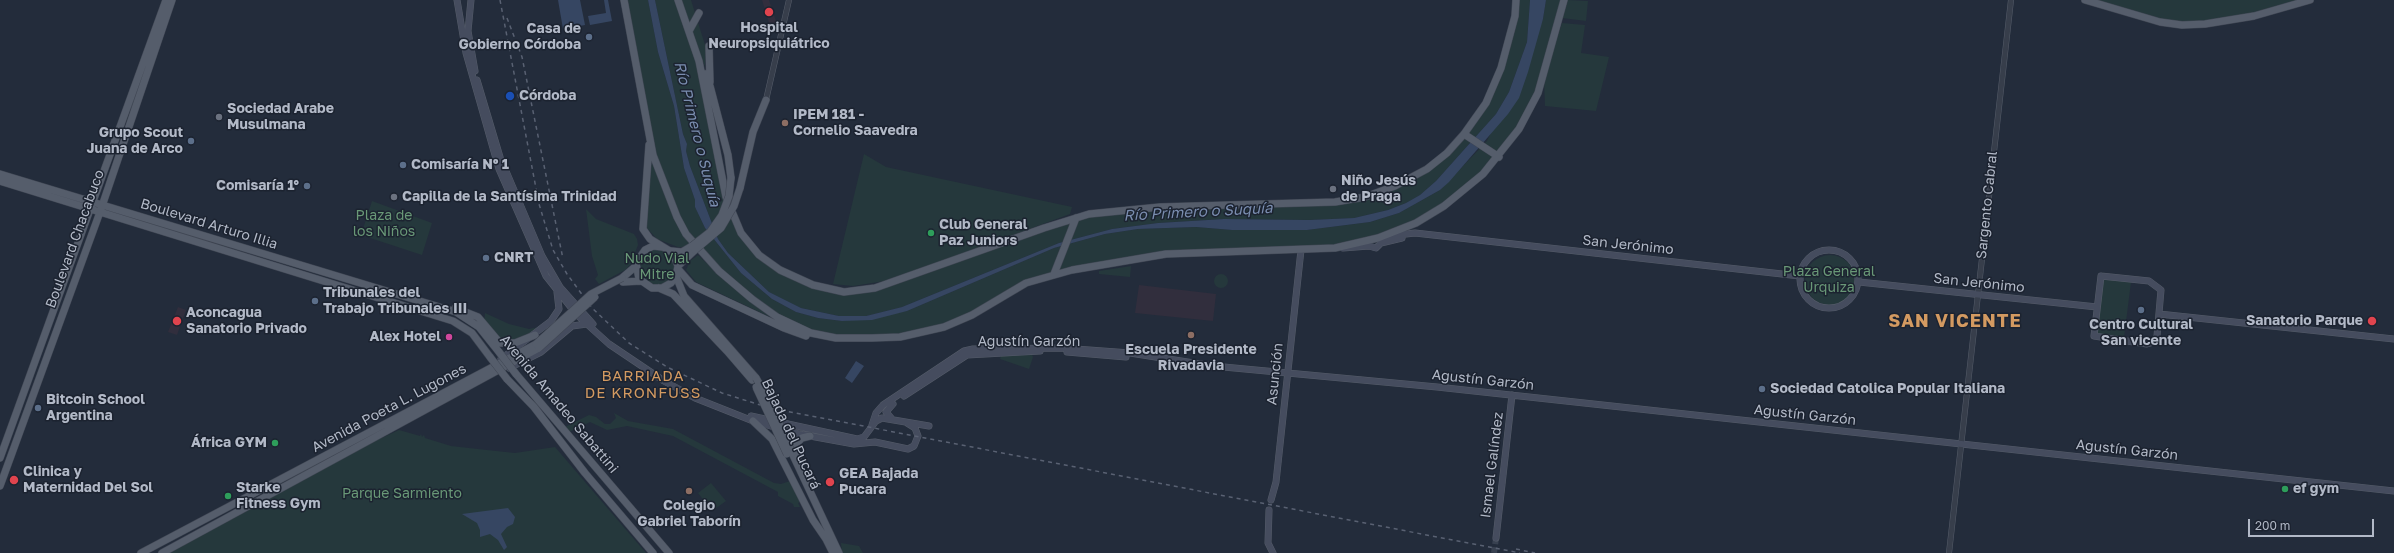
<!DOCTYPE html>
<meta charset="utf-8">
<style>
body{margin:0}
#map{position:relative;width:2394px;height:553px;overflow:hidden;background:#232c3b;font-family:"Golos Text",sans-serif}
canvas{display:block}
.scale{position:absolute;left:2248px;top:519px;width:126px;height:18px;box-sizing:border-box;border:2px solid #b2b9c7;border-top:0;padding-left:5px;font-size:12px;line-height:14px;white-space:nowrap;color:#b2b9c7;-webkit-text-stroke:3px #1c2330;paint-order:stroke}
</style>
<div id="map">
<canvas width="2394" height="553"></canvas>
<div class="scale">200 m</div>
</div>
<script>
const ctx = document.querySelector('canvas').getContext('2d');
ctx.lineJoin = 'round';
function fill(path, color) { ctx.fillStyle = color; ctx.fill(path, 'evenodd'); }
const poly = rows => new Path2D(rows.map(r => 'M' + r).join(''));
function stroke(path, color, width, dash) { ctx.strokeStyle = color; ctx.lineWidth = width; ctx.lineCap = dash ? 'butt' : 'round'; ctx.setLineDash(dash || []); ctx.stroke(path); }
function write(font, color, halo, rows, align = 'center') {
  ctx.font = font + ' "Golos Text",sans-serif'; ctx.lineWidth = 3; ctx.setLineDash([]); ctx.textBaseline = 'middle'; ctx.strokeStyle = halo; ctx.fillStyle = color; for (const [text, x, y, turn = 0] of rows) {
    ctx.save(); ctx.translate(x, y); ctx.rotate((+turn || 0) * Math.PI / 180); ctx.textAlign = isNaN(turn) ? turn : align; if (halo) ctx.strokeText(text, 0, 0); ctx.fillText(text, 0, 0); ctx.restore();
  }
}
fill(poly([
 [762,0,769,0,777,24,770,26],
 [1139,285,1216,294,1213,321,1135,313],
 [178,307,186,310,177,335,168,332]
]), '#312e3d');
fill(poly([
 [624,0,648,0,658,52,674,106,684,168,695,200,695,207,705,228,741,273,772,299,796,312,818,318,842,321,907,311,1054,248,1105,234,1138,229,1196,227,1232,230,1307,230,1370,222,1399,213,1440,190,1487,141,1543,19,1546,0,1564,0,1538,93,1499,157,1429,215,1350,245,1166,254,1042,277,961,321,885,338,811,333,752,299,686,234,653,155],
 [655,0,678,0,699,61,733,217,759,255,805,283,860,291,1076,218,1138,208,1322,204,1395,186,1447,153,1490,95,1516,0,1530,0,1527,42,1509,92,1496,114,1436,181,1420,195,1406,203,1388,210,1354,218,1309,220,1224,219,1158,223,1112,229,1059,243,902,307,866,316,839,316,801,308,769,292,728,253,718,239,690,166,686,151,687,144,683,134],
 [680,0,691,0,706,48,705,67],
 [1568,0,1588,1,1586,21,1562,18],
 [2085,0,2310,0,2292,7,2182,25],
 [1562,23,1585,25,1581,53,1609,57,1596,111,1545,106,1544,79],
 [864,154,886,167,1072,207,1070,214,891,280,853,286,833,284],
 [652,159,691,243,683,247,678,247,657,239,646,227],
 [372,201,432,223,422,255,361,235],
 [586,209,596,219,634,234,637,239,638,245,630,265,625,270,599,284,595,279,598,275,592,256],
 '639 267a18 18 0 1 1 36 0a18 18 0 1 1-36 0Z',
 '1805 280a25 25 0 1 1 50 0a25 25 0 1 1-50 0Z',
 [698,255,725,281,770,317,696,282,686,270,690,261],
 [1131,266,1130,277,1099,274,1099,271],
 '1214 281a7 7 0 1 1 14 0a7 7 0 1 1-14 0Z',
 [2102,278,2131,282,2124,338,2095,334],
 [485,313,509,324,529,329,539,327,531,334,504,343,484,322],
 [1032,355,1033,357,1029,369,1000,359,1001,356],
 [614,413,628,421,673,429,774,483,781,484,790,481,800,502,798,503,800,507,794,507,793,504,778,496,778,492,673,436,627,426,607,430,590,422,569,432,565,427,589,415,596,417,605,424,610,424,616,418],
 [399,430,420,436,421,434,422,437,424,435,425,438,451,446,496,451,515,453,555,447,646,553,167,553,353,451],
 [711,483,726,501,712,511,698,493],
 [841,543,859,546,863,553,842,553]
]), '#25383c');
fill(poly([
 [558,0,580,0,585,25,563,29],
 [604,0,608,0,612,21,590,25,588,16,606,13],
 [648,0,655,0,683,134,687,144,686,151,690,166,718,239,728,253,769,292,801,308,839,316,866,316,902,307,1059,243,1112,229,1158,223,1224,219,1309,220,1354,218,1388,210,1406,203,1420,195,1436,181,1496,114,1509,92,1527,42,1530,0,1546,0,1543,19,1528,72,1519,98,1508,114,1449,182,1440,190,1399,213,1370,222,1307,230,1232,230,1196,227,1138,229,1105,234,1054,248,907,311,872,320,842,321,818,318,796,312,772,299,741,273,705,228,695,207,695,200,684,168,674,106,658,52],
 [856,361,864,366,852,383,845,378],
 [508,508,515,517,513,524,507,527,501,534,507,547,504,550,498,540,490,534,480,537,480,530,477,523,462,514]
]), '#364662');
stroke(poly([
 [1494,553,1496,538]
]), '#384150', 6, [6, 3]);
const tertiary = poly([
 [766,100,789,0],
 [1949,553,2011,0]
]);
const secondary = poly([
 [457,0,466,53,499,169,546,276,577,315,609,344,664,381,695,398,753,421,799,434,854,444,875,442,908,449,914,446,918,436,915,428,907,423],
 [471,0,468,31,475,71],
 [477,80,500,157,542,256,560,287,593,324],
 [1388,236,1415,233,1800,276],
 [1343,248,1369,246,1376,248,1381,243,1402,238],
 '1800 279a29 29 0 1 1 58 0a29 29 0 1 1-58 0Z',
 [2101,276,2149,281,2161,290,2157,336,2154,342,2147,344,2094,336,2101,276],
 [1859,282,2097,307],
 [2159,314,2394,339],
 [1067,352,1126,357],
 [501,359,551,321,559,309,557,292],
 [509,368,541,352,572,326,587,324],
 [904,396,967,355,1040,351],
 [751,416,857,439,864,437,876,421,882,418,929,426],
 [892,419,886,412,893,404],
 [872,425,876,413,883,405,964,351,973,349,1062,348,1130,353,1213,366,1437,387,2394,491],
 [1271,500,1276,482,1301,250],
 [1269,510,1268,543,1273,553],
 [1496,538,1512,395]
]);
const primary = poly([
 [624,0,653,155,677,217,686,234,719,271,752,299,777,317,811,333,836,338,872,338,900,337,944,327,972,315,1026,283,1072,270,1166,254,1335,248,1378,238,1416,223,1444,206,1483,174,1519,129,1538,93,1564,0],
 [678,0,699,61,726,197,741,233,759,255,780,270,813,285,844,292,875,288,1044,228,1089,214,1160,207,1335,202,1365,197,1395,186,1427,169,1447,153,1464,134,1486,103,1501,68,1515,16,1516,0],
 [2085,0,2160,22,2182,25,2205,24,2254,16,2310,0],
 [689,31,699,13],
 [709,46,710,82],
 [705,74,710,86,728,155,731,178],
 [1464,134,1499,157],
 [649,145,643,229,650,239,673,253,678,266,676,276,671,283,662,288,652,288,639,279,636,263,645,250,653,246,662,247],
 [0,174,456,312,479,327,499,352],
 [0,181,453,321,472,333,490,357],
 [740,188,753,132,766,100],
 [671,251,682,252,692,246],
 [678,266,695,250],
 [678,269,692,285,784,328,806,336],
 [1054,274,1076,218],
 [676,276,684,296,756,378],
 [622,278,636,266],
 [623,282,641,281],
 [659,288,673,294,727,351,752,380],
 [455,308,478,317,500,343,515,343,535,335],
 [516,374,669,553],
 [507,379,534,407,585,473,653,553],
 [753,421,772,439,813,520,826,539],
 [792,453,839,553],
 [798,457,796,449,797,443,802,438,810,436],
 [0,458,166,0],
 [0,486,100,212,172,0],
 [824,535,833,553],
 [141,553,536,344],
 [162,553,539,348]
]);
stroke(tertiary, '#555c69', 6);
stroke(secondary, '#555c69', 7);
stroke(primary, '#404754', 8);
stroke(tertiary, '#373e4b', 5);
stroke(secondary, '#454c5e', 6);
stroke(primary, '#555d6b', 7);
stroke(poly([
 [500,0,539,204,553,250,567,274,592,308,629,343,667,367,722,393,770,408,1520,553],
 [507,18,522,57,563,259],
 [1516,549,1535,553]
]), '#596172', 1.5, [4, 4]);
const primaryBridge = poly([
 [692,246,710,232,722,215,729,196,731,178],
 [695,250,721,228,734,206,740,188],
 [536,344,591,294,622,278],
 [539,348,595,297],
 [499,352,516,374],
 [490,357,507,379],
 [756,378,771,404,792,453],
 [756,387,787,454]
]);
stroke(primaryBridge, '#404754', 8, []);
stroke(primaryBridge, '#555d6b', 7);
for (const [x, y, r, color] of [
 [769,12,5,"#e0444e"],
 [589,37,4,"#5c6f8a"],
 [510,96,5,"#1a4fb4"],
 [219,117,4,"#6b7280"],
 [785,123,4,"#8d6e63"],
 [191,141,4,"#5c6f8a"],
 [403,165,4,"#5c6f8a"],
 [307,186,4,"#5c6f8a"],
 [1333,189,4,"#6b7280"],
 [394,197,4,"#6b7280"],
 [931,233,4,"#2e9e5b"],
 [486,258,4,"#5c6f8a"],
 [315,301,4,"#5c6f8a"],
 [2141,310,4,"#5c6f8a"],
 [177,321,5,"#e0444e"],
 [2372,321,5,"#e0444e"],
 [1191,335,4,"#8d6e63"],
 [449,337,4,"#d1479c"],
 [1762,389,4,"#5c6f8a"],
 [38,408,4,"#5c6f8a"],
 [275,443,4,"#2e9e5b"],
 [14,480,5,"#e0444e"],
 [830,482,5,"#e0444e"],
 [2285,489,4,"#2e9e5b"],
 [689,491,4,"#8d6e63"],
 [228,496,4,"#2e9e5b"]
]) { const dot = new Path2D(); dot.arc(x, y, r, 0, 2 * Math.PI); ctx.fillStyle = color; ctx.fill(dot); stroke(dot, '#1c2330', 1.5); }
write('bold 14px', '#b2b9c7', '#1c2330', [
 ["Hospital",769,28,"center"],
 ["Neuropsiquiátrico",769,44,"center"],
 ["Casa de",581,29,"right"],
 ["Gobierno Córdoba",581,45,"right"],
 ["Córdoba",519,96],
 ["Sociedad Arabe",227,109],
 ["Musulmana",227,125],
 ["IPEM 181 -",793,115],
 ["Cornelio Saavedra",793,131],
 ["Grupo Scout",183,133,"right"],
 ["Juana de Arco",183,149,"right"],
 ["Comisaría Nº 1",411,165],
 ["Niño Jesús",1341,181],
 ["de Praga",1341,197],
 ["Comisaría 1°",299,186,"right"],
 ["Capilla de la Santísima Trinidad",402,197],
 ["Club General",939,225],
 ["Paz Juniors",939,241],
 ["CNRT",494,258],
 ["Tribunales del",323,293],
 ["Trabajo Tribunales III",323,309],
 ["Aconcagua",186,313],
 ["Sanatorio Privado",186,329],
 ["Sanatorio Parque",2363,321,"right"],
 ["Centro Cultural",2141,325,"center"],
 ["San vicente",2141,341,"center"],
 ["Alex Hotel",441,337,"right"],
 ["Escuela Presidente",1191,350,"center"],
 ["Rivadavia",1191,366,"center"],
 ["Sociedad Catolica Popular Italiana",1770,389],
 ["Bitcoin School",46,400],
 ["Argentina",46,416],
 ["África GYM",267,443,"right"],
 ["Clinica y",23,472],
 ["Maternidad Del Sol",23,488],
 ["GEA Bajada",839,474],
 ["Pucara",839,490],
 ["Starke",236,488],
 ["Fitness Gym",236,504],
 ["ef gym",2293,489],
 ["Colegio",689,506,"center"],
 ["Gabriel Taborín",689,522,"center"]
], 'left');
write('14px', '#b2b9c7', '#1c2330', [
 ["Sargento Cabral",1987,205,-84],
 ["Boulevard Arturo Illia",209,224,17],
 ["Boulevard Chacabuco",75,239,-70],
 ["San Jerónimo",1628,245,6],
 ["San Jerónimo",1979,283,6],
 ["Agustín Garzón",1029,342],
 ["Asunción",1275,374,-84],
 ["Agustín Garzón",1483,380,6],
 ["Avenida Amadeo Sabattini",559,404,50],
 ["Avenida Poeta L. Lugones",389,408,-28],
 ["Agustín Garzón",1805,415,6],
 ["Bajada del Pucará",791,434,65],
 ["Agustín Garzón",2127,450,6],
 ["Ismael Galíndez",1492,465,-83]
]);
write('14px', '#699877', '#1c2330', [
 ["Plaza de",384,216],
 ["los Niños",384,232],
 ["Nudo Vial",657,259],
 ["Mitre",657,275],
 ["Plaza General",1829,272],
 ["Urquiza",1829,288],
 ["Parque Sarmiento",402,494]
]);
write('italic 15px', '#7a8daf', '#1c2330', [
 ["Río Primero o Suquía",697,134,76],
 ["Río Primero o Suquía",1198,212,-3]
]);
ctx.letterSpacing = '1px';
write('15px', '#d39a61', '#1c2330', [
 ["BARRIADA",643,376],
 ["DE KRONFUSS",643,393]
]);
ctx.letterSpacing = '0px';
ctx.letterSpacing = '1px';
write('bold 18px', '#d39a61', '#1c2330', [
 ["SAN VICENTE",1955,321]
]);
ctx.letterSpacing = '0px';
</script>
